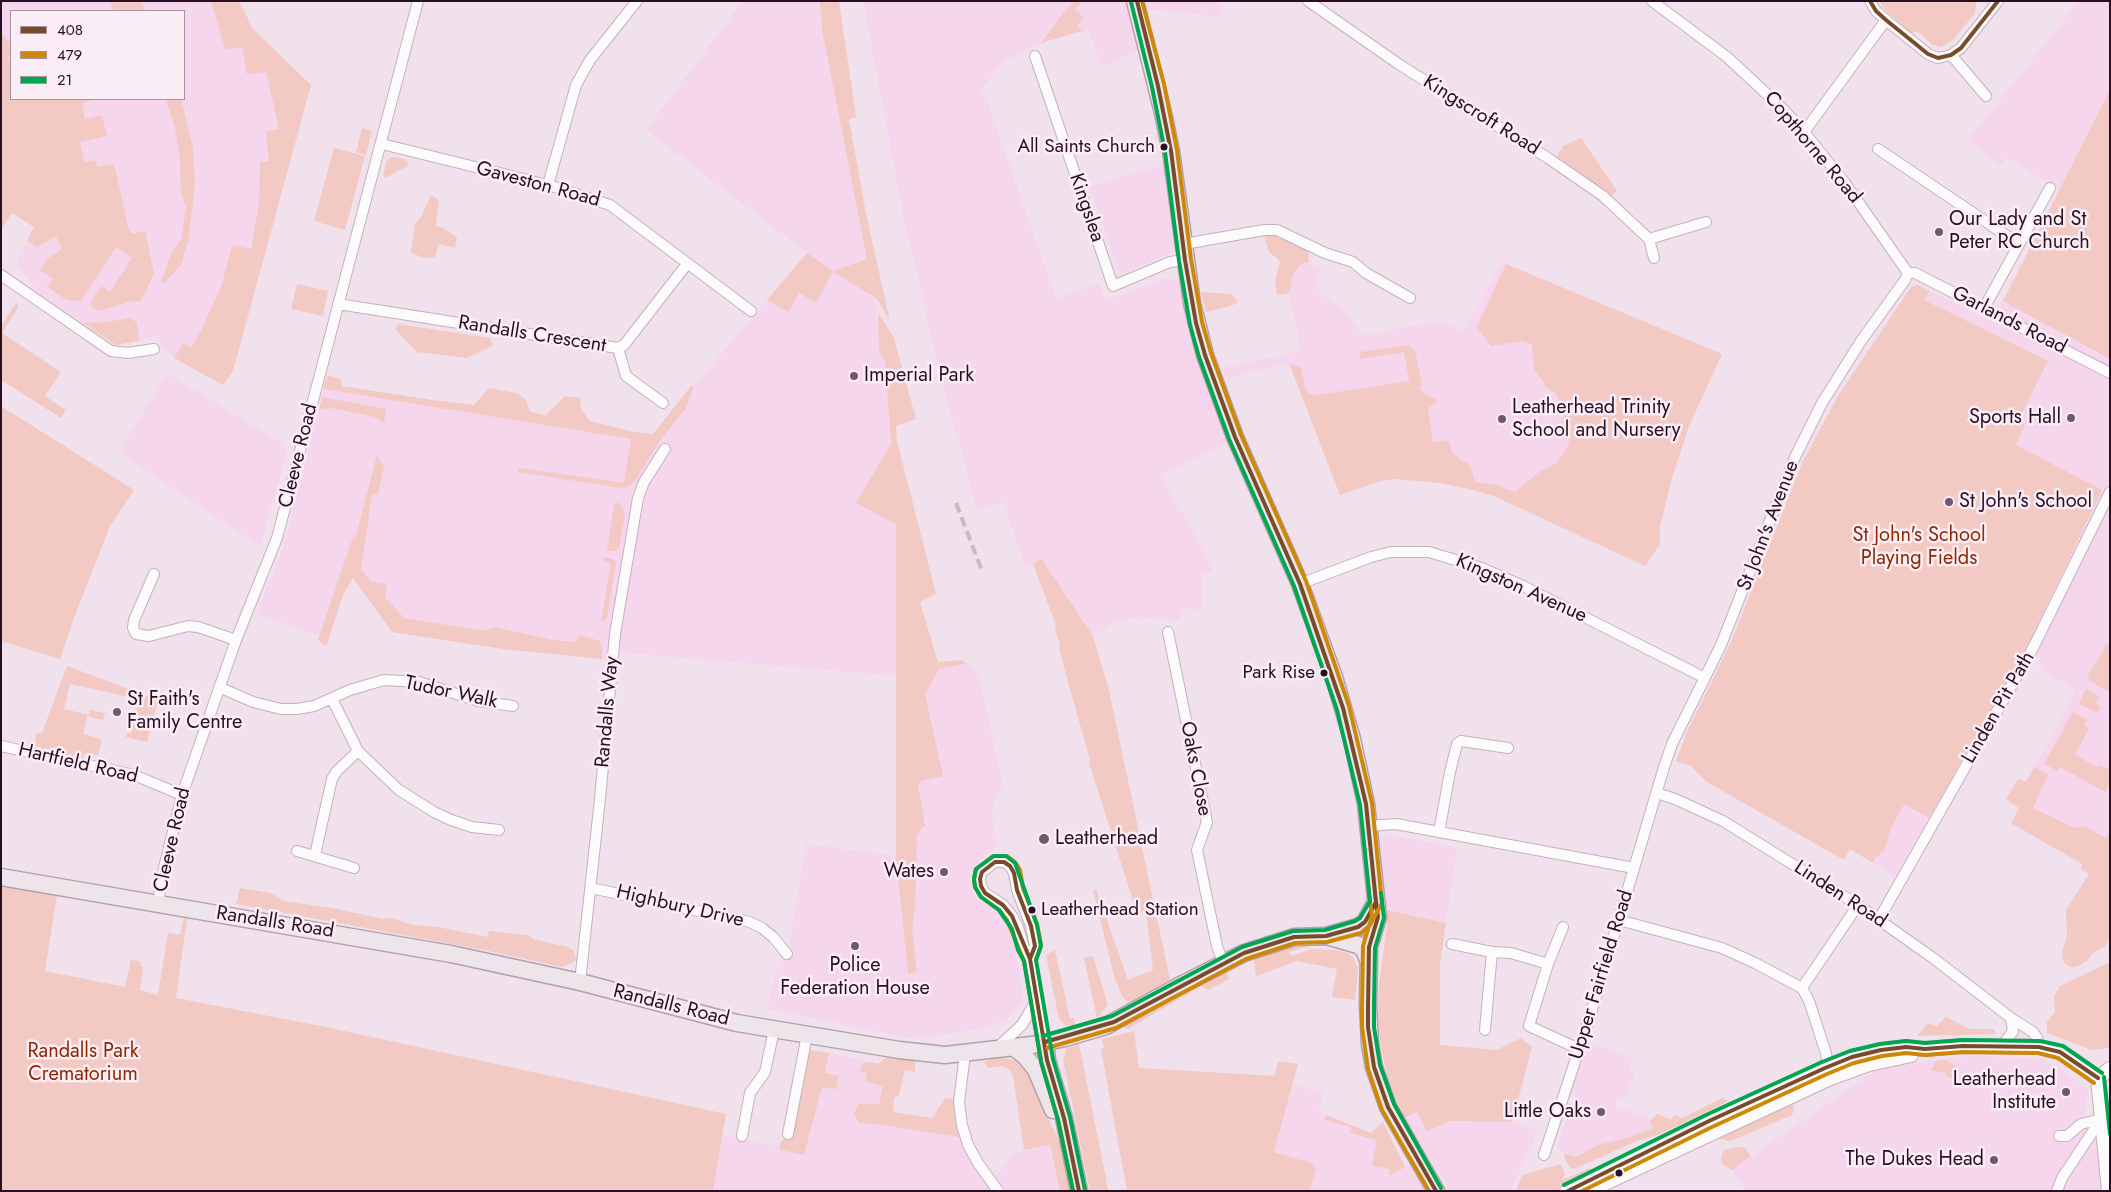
<!DOCTYPE html>
<style>
body{margin:0}
#map{position:relative;width:2111px;height:1192px;overflow:hidden;background:#f1e1ec;font-family:Jost,sans-serif}
canvas{display:block}
.frame{position:absolute;inset:0;border:2px solid #280f22;pointer-events:none}
.legend{position:absolute;left:10px;top:10px;width:175px;height:90px;box-sizing:border-box;background:#fbedf6;border:1px solid #a794a1;margin:0;padding:6px 9px;list-style:none;font-size:15px;color:#280f22}
.legend li{display:flex;align-items:center;gap:10px;height:25px}
.legend b{width:25px;border:1px solid #a794a1}
</style>
<div id="map">
<canvas width="2111" height="1192"></canvas>
<div class="frame"></div>
<ul class="legend">
<li><b style="height:6px;background:#7a4b2a"></b>408</li>
<li><b style="height:6px;background:#ce8807"></b>479</li>
<li><b style="height:6px;background:#00a651"></b>21</li>
</ul>
</div>
<script>
const ctx = document.querySelector('canvas').getContext('2d');
ctx.lineJoin = 'round';
function fill(path, color) { ctx.fillStyle = color; ctx.fill(path, 'evenodd'); }
const poly = rows => new Path2D(rows.map(r => 'M' + r).join(''));
function stroke(path, color, width, dash) { ctx.strokeStyle = color; ctx.lineWidth = width; ctx.lineCap = dash ? 'butt' : 'round'; ctx.setLineDash(dash || []); ctx.stroke(path); }
function write(font, color, halo, rows, align = 'center') {
  ctx.font = font + ' Jost,sans-serif'; ctx.lineWidth = 5; ctx.setLineDash([]); ctx.textBaseline = 'middle'; ctx.strokeStyle = halo; ctx.fillStyle = color; for (const [text, x, y, turn = 0] of rows) {
    ctx.save(); ctx.translate(x, y); ctx.rotate((+turn || 0) * Math.PI / 180); ctx.textAlign = isNaN(turn) ? turn : align; if (halo) ctx.strokeText(text, 0, 0); ctx.fillText(text, 0, 0); ctx.restore();
  }
}
fill(poly([
 [1,1,239,1,253,29,311,85,233,371,223,385,174,358,164,349,157,337,116,345,38,292,16,264,34,227,1,206],
 [11,11,184,11,184,99,11,99],
 [743,1,820,1,822,30,867,260,833,272,876,298,879,352,885,361,896,524,897,675,961,660,972,666,980,680,1004,791,997,793,992,814,997,845,976,864,971,871,970,879,973,893,978,900,1001,913,1011,925,1023,994,1022,1001,1011,1016,990,1027,914,1039,768,1009,774,977,789,947,806,844,896,856,897,676,627,653,602,659,592,658,503,649,392,632,353,577,341,574,319,636,257,613,283,548,324,389,659,442,686,408,694,386,807,253,646,130],
 [863,1,1126,1,1140,49,1103,67,1088,31,1072,33,1041,43,1003,62,980,91,986,98,1056,299,1099,283,1106,301,1162,279,1181,281,1185,313,1192,341,1229,441,1161,475,1202,548,1213,572,1202,575,1203,610,1182,607,1179,621,1137,617,1117,621,1093,636,1042,559,1026,568,1003,502,977,509,939,370,902,209],
 [1146,1,1218,1,1222,17,1146,9],
 [2079,1,2110,1,2110,879,2011,823,2019,808,2006,799,2018,779,2026,782,2076,690,2047,673,2039,658,2025,650,1893,880,1889,873,1851,849,1844,860,1707,782,1691,766,1676,761,1688,730,1732,640,1803,461,1838,396,1911,287,1918,285,1992,322,2059,190,2007,157,2001,165,1967,141],
 [1165,166,1177,250,1120,275,1090,187,1144,170],
 [1501,262,1722,354,1689,426,1671,481,1660,527,1660,544,1645,566,1494,496,1469,489,1440,483,1396,479,1380,481,1340,495,1289,363,1250,372,1227,380,1223,368,1301,351,1289,293,1293,274,1302,263,1309,263,1321,269,1316,278,1316,287,1321,294,1346,310,1360,332,1367,336,1404,327,1441,322,1464,332],
 [167,373,281,443,287,453,260,546,119,452],
 [1387,835,1457,847,1446,923,1383,908,1377,841],
 [1587,1042,1634,1059,1629,1070,1635,1073,1625,1100,1618,1097,1615,1107,1648,1117,1654,1128,1630,1137,1598,1145,1576,1157,1559,1150,1558,1144,1576,1095,1571,1094],
 [829,1053,887,1065,875,1124,959,1137,984,1182,998,1175,1013,1154,1050,1145,1060,1191,713,1191,722,1135,779,1146,781,1150,804,1155,822,1087],
 [1980,1056,2043,1059,2058,1070,2060,1068,2089,1090,2086,1099,2085,1113,2090,1129,2096,1133,2103,1191,1746,1191,1732,1170,1879,1068,1947,1058],
 [1293,1085,1323,1093,1318,1112,1371,1133,1383,1122,1405,1167,1410,1164,1426,1191,1310,1191,1316,1167,1274,1152],
 [1417,1112,1427,1131,1450,1121,1514,1122,1538,1131,1511,1191,1452,1191,1404,1118]
]), '#f6d6ec');
fill(poly([
 [112,1,140,1,146,11,114,11,111,6],
 [211,1,239,1,253,29,311,85,233,371,223,385,174,358,183,343,191,347,201,331,222,284,232,245,251,249,259,204,260,162,269,161,266,132,279,129,266,72,247,74,242,47,225,49],
 [820,1,839,1,856,117,849,119,866,214,890,321,876,298,833,272,816,303,799,293,788,312,767,300,807,253,833,271,867,259,822,30],
 [1075,1,1081,3,1075,9,1084,18,1077,25,1082,31,1041,43,1064,12],
 [1879,1,1976,1,1975,13,1953,40,1941,47,1933,45,1917,31,1912,34,1883,8],
 [1,34,11,43,11,54,8,58,11,61,11,99,93,99,94,100,82,103,85,119,102,115,107,136,80,142,84,162,95,160,98,167,114,164,128,226,132,234,145,231,154,274,141,301,129,302,99,311,92,308,91,302,101,286,110,292,132,258,116,247,81,301,67,300,47,287,53,279,40,270,47,259,62,249,56,236,37,247,27,241,34,227,12,213,1,229],
 [2110,90,2110,359,2003,301],
 [166,99,181,99,193,148,195,185,188,242,181,265,163,284,161,282,172,251,181,240,186,207,181,192,180,160,175,128],
 [362,128,372,131,366,155,356,152],
 [1581,138,1617,191,1611,196,1557,156,1563,146],
 [334,148,365,156,345,230,314,221],
 [392,157,405,159,409,165,385,178,383,175,387,160],
 [431,195,439,200,436,226,444,228,457,238,455,248,439,244,435,258,425,258,411,253,415,224,421,217],
 [1272,235,1308,250,1309,263,1302,263,1293,274,1289,293,1277,295,1275,282,1280,261,1269,252,1264,236],
 [1506,264,1722,354,1689,426,1671,481,1660,527,1660,544,1645,566,1494,496,1469,489,1440,483,1396,479,1380,481,1340,495,1289,363,1301,368,1305,388,1310,394,1318,395,1409,381,1404,352,1359,359,1361,352,1408,345,1415,350,1422,384,1419,390,1436,400,1437,403,1428,408,1433,442,1449,440,1452,452,1461,460,1470,465,1475,482,1497,485,1515,492,1539,472,1557,463,1570,443,1562,423,1564,412,1556,393,1545,387,1544,383,1534,370,1532,344,1522,341,1491,346,1477,327],
 [297,284,328,291,323,316,291,309],
 [1918,285,1929,291,1924,300,2048,361,2019,419,2025,424,2016,445,2102,490,2025,650,1929,818,1906,805,1903,806,1890,830,1884,851,1876,857,1873,863,1850,849,1844,860,1707,782,1691,766,1676,761,1688,730,1732,640,1803,461,1838,396,1911,287],
 [1201,292,1231,294,1238,302,1231,306,1206,312],
 [16,303,19,306,2,333,61,372,45,396,66,410,61,418,1,380,1,326],
 [878,312,894,338,916,419,896,426,897,441,936,594,920,602,938,662,961,660,967,663,939,669,925,694,943,776,921,781,918,785,925,825,917,835,915,909,912,929,917,972,908,974,896,856,896,524,856,503,891,444,885,361,879,352],
 [128,318,137,322,139,341,116,345,83,323,108,322],
 [398,324,490,338,493,346,467,358,417,352,395,329],
 [328,375,341,379,342,386,432,400,474,405,489,388,516,393,526,400,530,412,546,415,565,396,580,398,581,409,590,421,634,432,653,434,691,386,694,386,686,408,659,442,636,480,629,486,621,488,518,472,520,468,624,483,631,439,324,389,324,384],
 [322,397,386,409,384,423,375,417,331,408,319,410],
 [1,406,134,490,110,526,74,618,60,659,1,641],
 [377,455,384,466,378,495,372,494,361,570,372,582,387,584,385,597,404,618,484,631,494,627,552,640,576,642,579,635,600,641,602,648,602,659,503,649,392,632,353,578,343,595,327,644,325,645,318,640,353,537,356,536],
 [619,502,625,515,619,548,614,551,607,551,614,505],
 [604,557,613,559,616,563,607,618,601,622,611,563,603,561],
 [1042,559,1093,636,1109,690,1170,980,1132,1001,1127,1001,1122,996,1114,976,1093,890,1096,889,1128,980,1153,970,1146,912,1137,913,1089,763,1090,760,1059,649,1060,645,1055,629,1056,625,1033,564],
 [2110,644,2110,692,2089,681,2088,676,2106,645],
 [67,666,158,700,147,742,126,737,127,733,131,734,139,699,70,684,64,709,89,715,90,710,105,713,103,720,87,716,83,734,102,739,98,756,86,753,82,757,35,746,36,734,42,733],
 [2086,689,2099,697,2096,703,2101,706,2097,713,2079,704],
 [2073,712,2087,719,2084,725,2089,728,2075,755,2097,767,2099,765,2110,770,2110,782,2105,792,2060,767,2058,771,2044,764],
 [2034,767,2048,775,2033,808,2074,828,2084,826,2106,838,2110,831,2110,940,2104,947,2094,952,2087,961,2076,967,2070,967,2063,961,2062,952,2067,936,2066,910,2089,874,2081,869,2082,864,2011,823,2019,808,2006,799,2018,779,2026,782],
 [1,884,57,895,45,971,125,987,131,960,139,961,143,968,140,990,158,995,168,933,180,935,184,918,187,919,176,998,326,1027,726,1114,713,1191,1,1191],
 [240,888,270,893,284,901,337,909,383,919,392,918,412,925,438,927,488,937,489,931,527,935,536,940,568,947,574,951,576,959,572,963,562,967,479,949,236,904],
 [1387,910,1446,923,1440,965,1440,1045,1497,1050,1521,1038,1532,1047,1512,1122,1450,1121,1427,1131,1417,1112,1404,1118,1389,1083,1380,1042,1378,1016,1379,986,1387,924],
 [1328,942,1338,946,1310,946,1288,952,1291,956,1312,949,1334,950,1348,953,1353,957,1358,968,1355,1000,1332,997,1337,969,1297,961,1256,976,1254,960,1257,956,1301,943],
 [1055,950,1070,1019,1074,1018,1075,1026,1065,1025,1059,1019,1046,955],
 [1093,956,1108,1005,1097,1018,1084,958],
 [2110,962,2110,1048,2092,1050,2047,1033,2047,1022,2055,1012,2054,996,2060,986],
 [1226,968,1229,979,1208,990,1202,986,1128,1029,1122,1027,1122,1023],
 [1946,1017,1970,1029,1994,1029,1996,1034,1917,1036,1928,1023,1937,1026],
 [1134,1031,1139,1068,1275,1076,1278,1061,1298,1064,1274,1152,1311,1163,1316,1168,1310,1191,1127,1191,1101,1049,1104,1048,1102,1039],
 [1079,1044,1105,1173,1108,1191,1090,1191,1063,1060,1067,1048],
 [810,1050,829,1053,825,1073,839,1076,836,1089,822,1087,804,1155,781,1150,779,1146,783,1139,791,1139],
 [889,1055,915,1059,915,1072,905,1070,899,1095,894,1098,893,1112,932,1118,945,1098,954,1099,959,1137,875,1124,859,1123,854,1114,858,1104,879,1104,883,1086,866,1082,867,1073,860,1072,862,1064,868,1062,878,1064],
 [997,1056,1021,1062,1033,1077,1032,1083,1061,1146,1069,1191,1060,1191,1050,1145,1024,1150,1013,1076,1010,1070,1002,1066,988,1068,984,1062],
 [1945,1060,1957,1067,1956,1073,1951,1078,1946,1076,1946,1073,1931,1070,1936,1061],
 [1722,1098,1729,1101,1658,1135,1637,1141,1574,1169,1569,1167,1564,1156,1565,1153,1576,1157,1598,1145,1630,1137,1653,1128,1650,1121,1657,1114,1672,1120,1674,1115,1682,1118],
 [1786,1101,1793,1105,1794,1110,1792,1115,1731,1141,1718,1139,1760,1118],
 [1326,1115,1371,1133,1383,1122,1405,1167,1389,1176,1390,1169,1372,1166,1377,1140,1350,1133,1351,1127,1324,1120],
 [1736,1147,1744,1147,1751,1156,1732,1170,1722,1164,1721,1156,1725,1150],
 [1561,1164,1565,1174,1562,1180,1590,1168,1591,1170,1580,1179,1555,1191,1516,1191,1522,1175]
]), '#f2c9c3');
const street = poly([
 [1308,1,1400,65,1548,158,1603,196,1649,239,1654,258],
 [1652,1,1727,57,1784,110,1804,132,1845,183,1908,273],
 [1870,1,1876,11,1886,20,1928,54,1938,58,1951,55,1961,48,1998,1],
 [1951,55,1986,96],
 [1035,56,1113,286,1170,262,1185,260],
 [1804,132,1886,20],
 [382,144,548,185,610,205,751,311],
 [1878,149,2019,244],
 [548,185,576,85,590,60,637,1],
 [1649,239,1706,222],
 [1184,244,1264,230,1277,230,1325,253,1353,262,1366,273,1410,298],
 [1908,273,1915,273,2110,373],
 [1,275,111,351,128,353,154,349],
 [338,304,618,348,624,345,687,264],
 [1984,308,2050,188],
 [618,348,626,376,663,403],
 [154,574,134,620,133,628,136,634,149,636,188,626,198,627,236,640],
 [1300,584,1371,557,1391,552,1429,552,1482,568,1523,586,1705,678],
 [1168,632,1207,822,1197,850,1217,946,1223,963],
 [219,687,253,702,281,709,297,709,314,706,350,690,384,680,419,682,478,701,513,706],
 [332,699,358,751,399,790,434,812,451,820,472,827,499,830],
 [1,746,134,775,182,795],
 [1657,793,1675,799,1723,821,1858,905,1933,958,2011,1018,2033,1032,2037,1038,2039,1047],
 [1369,826,1396,824,1634,868],
 [1439,832,1450,772,1457,744,1461,741,1508,748],
 [297,851,354,868],
 [315,855,332,779,337,771,358,751],
 [591,888,750,922,762,928,773,937,787,954],
 [159,903,160,884,182,795,236,640,277,538,418,1],
 [1879,919,2034,646,2110,492],
 [1619,920,1722,948,1755,963,1802,988,1809,1001,1826,1053,1827,1060,1825,1068],
 [1452,944,1492,952],
 [1030,959,1035,946,1031,926,1017,890,1014,873,1010,866,1004,862,995,862,982,872,980,879,981,886,985,893,1003,905,1012,916,1018,927,1024,948,1030,959,1045,1042],
 [1548,964,1563,927],
 [580,982,600,799,615,634,638,498,644,482,665,449],
 [1802,988,1858,905],
 [1485,1030,1492,952,1511,953,1548,964,1529,1026,1579,1049],
 [2003,1045,2013,1031,2011,1018],
 [998,1047,1022,1025,1037,999],
 [965,1054,959,1102,962,1125,968,1145,978,1163,998,1191],
 [788,1134,807,1035],
 [742,1136,750,1093,765,1072,774,1030],
 [2059,1136,2067,1136,2081,1124,2101,1119],
 [1544,1155,1592,1010,1664,767,1672,744,1721,645,1795,457,1822,403,1861,341,1905,280,1908,273],
 [2057,1191,2062,1178,2101,1119]
]);
const secondary = poly([
 [2098,1078,2109,1191],
 [2098,1078,2110,1069],
 [1567,1191,1709,1121,1825,1068,1852,1057,1881,1050,1906,1047,1925,1049,1963,1046,2039,1047,2060,1052,2070,1058,2098,1078],
 [1588,1191,1828,1079,1869,1064,1911,1055]
]);
const primary = poly([
 [1135,1,1163,113,1171,151,1192,303,1205,355,1235,437,1300,584,1334,677,1352,739,1366,804,1378,917,1369,947,1368,1006,1370,1044,1374,1067,1388,1107,1436,1191],
 [1,877,451,954,580,982,737,1023,899,1050,945,1055,1032,1045,1065,1038,1106,1026,1179,986,1244,953,1294,937,1326,936,1358,927,1365,922,1376,902],
 [1330,937,1358,945,1364,950,1368,960],
 [1045,1042,1047,1060,1064,1118,1079,1191],
 [1013,1047,1025,1056,1036,1070,1053,1110]
]);
stroke(street, '#c4b1be', 12);
stroke(secondary, '#c4b1be', 16);
stroke(primary, '#b2a0ad', 19);
stroke(street, '#fdfafc', 10);
stroke(secondary, '#fdfafc', 14);
stroke(primary, '#ede5ea', 16);
stroke(poly([
 [956,503,982,571]
]), '#c4bec2', 4, [10, 5]);
stroke(poly([
 [1870,1,1876,11,1886,20,1928,54,1938,58,1951,55,1961,48,1998,1],
 [995,862,1004,862,1010,866,1014,873,1017,890,1031,926,1035,946,1030,959,1012,916,1003,905,985,893,981,886,980,879,982,872,995,862],
 [1375,894,1378,917,1369,947,1368,1006,1368,1027,1374,1067,1388,1107,1436,1191],
 [1030,959,1047,1060,1064,1118,1079,1191],
 [1045,1042,1114,1022,1244,953,1294,937,1326,936,1358,927,1365,922,1376,902,1366,804,1343,708,1300,584,1235,437,1205,355,1196,323,1185,260,1171,151,1158,86,1137,1],
 [1568,1191,1709,1121,1825,1068,1852,1057,1881,1050,1906,1047,1925,1049,1963,1046,2039,1047,2060,1052,2098,1078]
]), '#7a4b2a', 4);
stroke(poly([
 [1369,895,1372,916,1363,946,1362,1006,1362,1027,1368,1069,1382,1110,1429,1191],
 [1036,960,1041,945,1037,924,1023,888,1020,870,1015,862,1007,856,993,856,976,869,974,879,975,887,981,897,999,910,1007,920,1024,961,1041,1061,1058,1120,1073,1191],
 [1047,1048,1116,1028,1246,959,1295,943,1327,942,1361,933,1370,925,1382,903,1372,803,1349,706,1306,581,1241,435,1211,353,1202,322,1191,259,1177,150,1164,84,1142,1],
 [1582,1191,1712,1127,1827,1074,1854,1063,1882,1056,1906,1053,1925,1055,1963,1052,2038,1053,2058,1058,2094,1083]
]), '#ce8807', 4);
stroke(poly([
 [1381,893,1384,918,1375,948,1374,1006,1374,1027,1380,1065,1394,1104,1441,1188],
 [1043,1036,1112,1016,1242,947,1293,931,1325,930,1355,921,1360,918,1370,901,1360,805,1337,710,1294,586,1229,439,1199,357,1190,325,1179,261,1165,152,1152,87,1131,2],
 [1041,1061,1024,961,1018,950,1012,929,999,910,981,897,975,887,974,879,976,869,994,856,1006,856,1015,863,1037,925,1041,946,1036,960,1053,1059,1070,1117,1085,1190],
 [1041,1062,1058,1120,1073,1191],
 [2104,1077,2110,1134],
 [1564,1185,1706,1115,1822,1062,1850,1051,1880,1044,1906,1041,1925,1043,1963,1040,2040,1041,2063,1046,2102,1073]
]), '#00a651', 4);
for (const [x, y, r, color] of [
 [1164,147,4.5,"#280f22"],
 [1939,232,5,"#6e5869"],
 [854,376,5,"#6e5869"],
 [2071,418,5,"#6e5869"],
 [1502,419,5,"#6e5869"],
 [1949,502,5,"#6e5869"],
 [1324,673,4.5,"#280f22"],
 [117,712,5,"#6e5869"],
 [1044,839,6,"#6e5869"],
 [944,872,5,"#6e5869"],
 [1032,910,4.5,"#280f22"],
 [855,946,5,"#6e5869"],
 [2066,1092,5,"#6e5869"],
 [1601,1112,5,"#6e5869"],
 [1994,1160,5,"#6e5869"],
 [1619,1173,4.5,"#280f22"]
]) { const dot = new Path2D(); dot.arc(x, y, r, 0, 2 * Math.PI); ctx.fillStyle = color; ctx.fill(dot); stroke(dot, '#fbedf6', 2); }
write('19px', '#280f22', '#fbedf6', [
 ["All Saints Church",1155,147],
 ["Park Rise",1315,673],
 ["Leatherhead Station",1041,910,"left"]
], 'right');
write('20px', '#280f22', '#fbedf6', [
 ["Kingscroft Road",1481,116,32],
 ["Copthorne Road",1812,148,50],
 ["Gaveston Road",538,185,15],
 ["Kingslea",1086,208,71],
 ["Garlands Road",2009,321,27],
 ["Randalls Crescent",532,335,9],
 ["Cleeve Road",299,456,-76],
 ["St John's Avenue",1769,526,-69],
 ["Kingston Avenue",1521,589,24],
 ["Tudor Walk",451,693,12],
 ["Linden Pit Path",1999,708,-60],
 ["Randalls Way",608,712,-85],
 ["Hartfield Road",78,764,13],
 ["Oaks Close",1195,769,79],
 ["Cleeve Road",173,840,-77],
 ["Linden Road",1840,895,33],
 ["Highbury Drive",680,907,13],
 ["Randalls Road",275,923,9],
 ["Upper Fairfield Road",1602,975,-73],
 ["Randalls Road",671,1006,14]
]);
write('20px', '#280f22', '#fbedf6', [
 ["Our Lady and St",1949,220],
 ["Peter RC Church",1949,243],
 ["Imperial Park",864,376],
 ["Leatherhead Trinity",1512,408],
 ["School and Nursery",1512,431],
 ["Sports Hall",2061,418,"right"],
 ["St John's School",1959,502],
 ["St Faith's",127,700],
 ["Family Centre",127,723],
 ["Leatherhead",1055,839],
 ["Wates",934,872,"right"],
 ["Police",855,966,"center"],
 ["Federation House",855,989,"center"],
 ["Leatherhead",2056,1080,"right"],
 ["Institute",2056,1103,"right"],
 ["Little Oaks",1591,1112,"right"],
 ["The Dukes Head",1984,1160,"right"]
], 'left');
write('20px', '#8d2800', '#fbedf6', [
 ["St John's School",1919,536],
 ["Playing Fields",1919,559],
 ["Randalls Park",83,1052],
 ["Crematorium",83,1075]
]);
</script>
